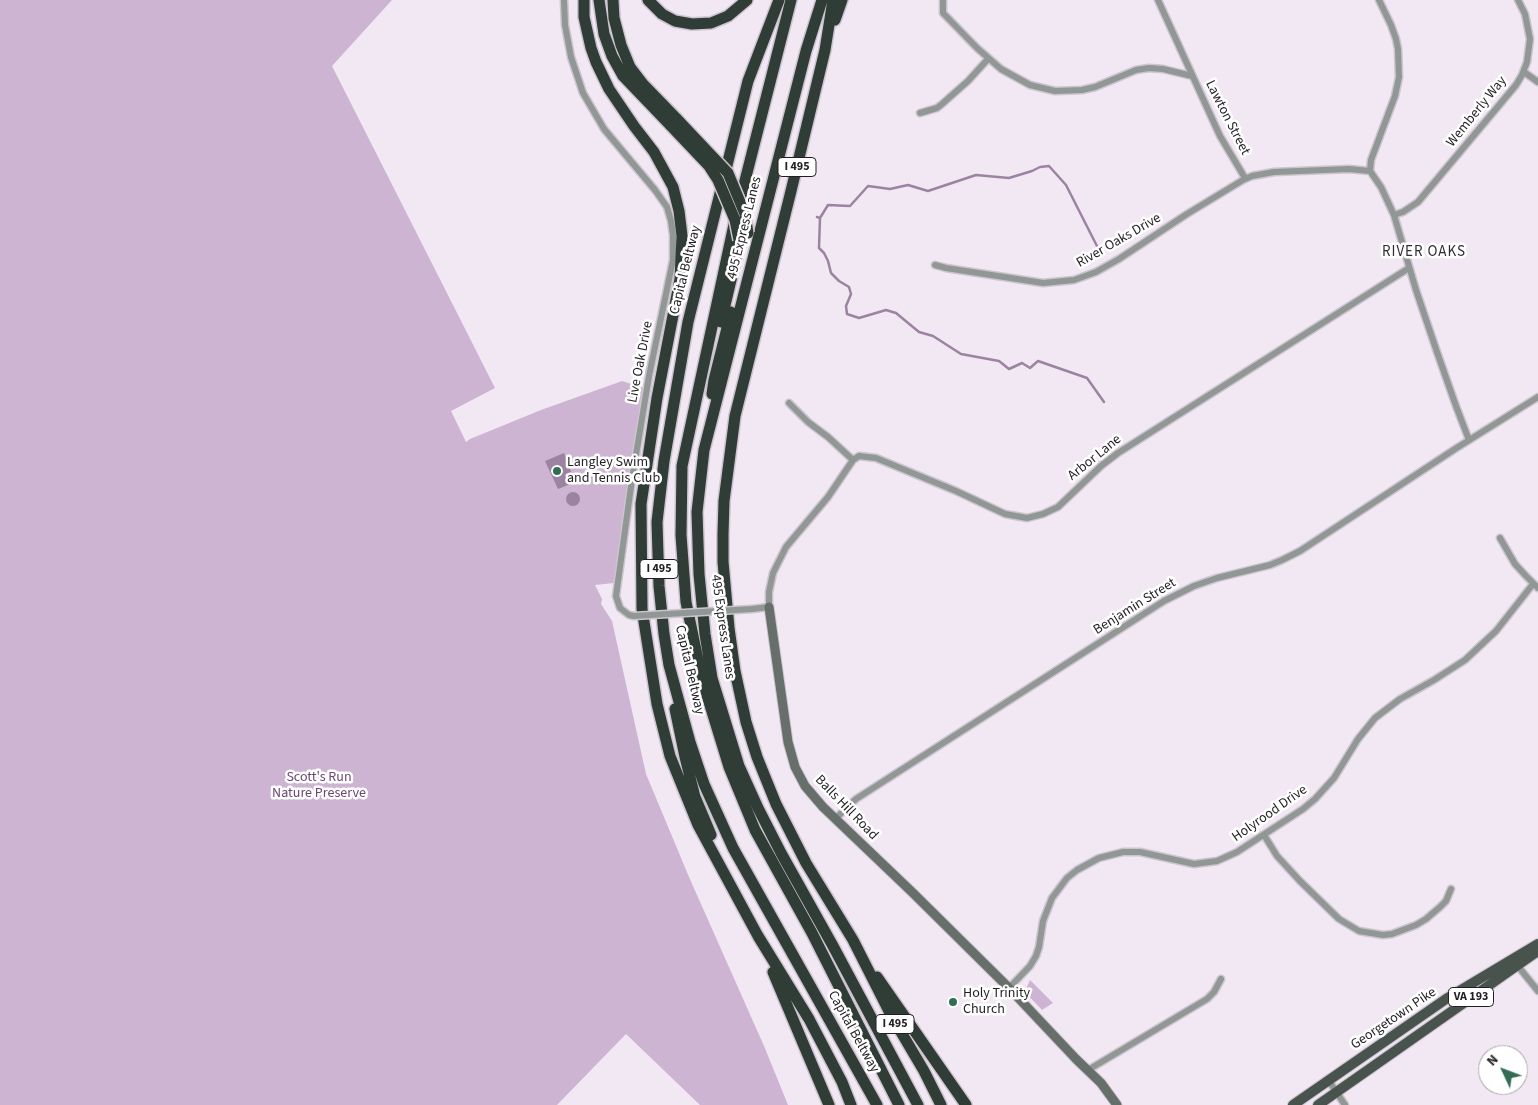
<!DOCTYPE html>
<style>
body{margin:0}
#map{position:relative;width:1538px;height:1105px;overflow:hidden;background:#f1e8f3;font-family:"Source Sans 3",sans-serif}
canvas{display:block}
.north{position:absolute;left:1478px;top:1045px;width:50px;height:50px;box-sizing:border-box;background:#fff;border:1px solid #a7a5a7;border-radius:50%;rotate:313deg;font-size:14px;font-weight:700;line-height:20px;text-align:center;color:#221e23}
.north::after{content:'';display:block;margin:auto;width:18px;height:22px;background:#336d55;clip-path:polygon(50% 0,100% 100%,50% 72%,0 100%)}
</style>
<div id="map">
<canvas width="1538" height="1105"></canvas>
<div class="north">N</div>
</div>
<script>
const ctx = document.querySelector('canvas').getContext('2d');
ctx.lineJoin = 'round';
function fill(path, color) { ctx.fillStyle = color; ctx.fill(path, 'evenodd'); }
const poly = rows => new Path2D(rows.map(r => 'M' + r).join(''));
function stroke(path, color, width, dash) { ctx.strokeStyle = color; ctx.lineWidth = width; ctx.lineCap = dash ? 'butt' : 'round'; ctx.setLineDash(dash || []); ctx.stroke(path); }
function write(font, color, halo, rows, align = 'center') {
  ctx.font = font + ' "Source Sans 3",sans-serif'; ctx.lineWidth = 5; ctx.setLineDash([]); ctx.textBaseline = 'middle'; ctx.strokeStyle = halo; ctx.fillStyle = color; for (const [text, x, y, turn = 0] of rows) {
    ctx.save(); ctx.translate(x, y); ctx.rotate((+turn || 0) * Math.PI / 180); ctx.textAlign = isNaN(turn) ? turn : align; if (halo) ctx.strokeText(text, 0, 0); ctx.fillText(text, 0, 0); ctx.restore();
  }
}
fill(poly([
 [0,0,392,0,332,66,495,388,451,411,466,442,470,439,541,410,622,381,647,389,614,583,595,585,602,599,601,604,612,621,646,774,689,877,764,1046,788,1105,700,1105,626,1034,557,1105,0,1105],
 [1030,980,1053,1003,1042,1010,1025,992]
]), '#cdb4d3');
fill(poly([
 [564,453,575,482,558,489,545,461],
 '566 499a7 7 0 1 1 14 0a7 7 0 1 1-14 0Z'
]), '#9c83a1');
stroke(poly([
 [817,217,820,218,819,248,824,253,828,261,831,273,839,281,849,287,851,294,846,306,847,314,859,318,886,310,896,313,919,332,933,336,961,354,999,361,1009,369,1022,363,1030,368,1038,361,1087,378,1104,402],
 [820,218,828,205,850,206,868,186,890,189,908,185,928,191,976,175,1009,178,1032,171,1040,167,1049,166,1066,185,1101,254]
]), '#9c83a1', 2.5);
const street = poly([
 [564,0,565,25,571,57,583,93,604,129,655,190,667,207,671,221,673,235,673,260,649,376,632,479,616,596,620,608,629,615,634,616],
 [943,0,943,13,977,48,1001,69,1030,85,1055,91,1082,90,1095,87,1136,70,1149,68,1163,69,1192,76],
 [1158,0,1220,136,1245,178],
 [1379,0,1391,25,1396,39,1398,49,1399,77,1395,96,1371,160,1370,171,1381,187,1394,215,1416,290,1437,352,1456,406,1469,440],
 [1524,72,1538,82],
 [920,113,937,108,942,104,968,81,988,59],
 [1394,215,1403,212,1418,202,1516,85,1522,75,1527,62,1530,39,1525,14,1518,0],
 [935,265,946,268,1043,283,1074,280,1096,272,1119,259,1187,214,1243,180,1252,176,1274,172,1349,169,1370,171],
 [789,403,808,422,828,437,853,460],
 [1500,538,1515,564,1526,576,1538,588],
 [752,609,769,607,769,592,773,573,786,547,828,497,853,460,859,456,876,458,956,491,1005,514,1027,518,1043,514,1058,507,1101,466,1118,453,1409,268],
 [835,819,856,799,1164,601,1194,586,1217,578,1270,565,1282,560,1300,551,1455,449,1538,397],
 [1264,835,1277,856,1300,881,1339,919,1359,931,1383,935,1392,934,1416,925,1426,919,1440,907,1446,901,1451,889],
 [1517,965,1538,991],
 [1009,988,1030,966,1036,956,1039,947,1043,921,1052,898,1067,878,1077,870,1099,858,1123,852,1140,852,1194,864,1217,861,1237,852,1303,809,1315,799,1334,778,1358,739,1375,718,1400,699,1434,680,1465,660,1496,631,1533,584],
 [1088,1070,1207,999,1214,992,1221,979],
 [1329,1081,1345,1105]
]);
const secondary = poly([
 [769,607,788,742,795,767,805,786,823,807,913,893,1009,988,1076,1059,1101,1083,1117,1105]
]);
const primary = poly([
 [1293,1105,1446,999,1538,944],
 [1318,1105,1535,953]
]);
const highway = poly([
 [584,0,584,17,591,48,596,62,609,89,634,126,654,152,673,187,679,211,682,236,680,279,657,398,641,504,642,609,657,704,670,756,698,825,758,936,809,1019,842,1082,851,1105],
 [599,0,604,34,612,56,623,76,671,126],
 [613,0,614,18,621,45,630,67,643,84,677,119],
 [648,0,662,14,675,21,692,24,711,23,728,16,747,0],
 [779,0,748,81,688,322,664,461,657,522,659,586,664,634,669,665,690,742,704,784,733,848,877,1105],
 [791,0,735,220,682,466,681,535,686,602,702,679,729,767,755,830,812,933,899,1105],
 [822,0,806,51,704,450,697,512,699,574,705,634,712,678,739,766,758,808,781,853,833,946,918,1105],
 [833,0,825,50,791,191,735,416,724,501,723,534,723,562,729,628,735,671,746,722,757,757,776,804,806,863,853,940,891,1015,924,1071,941,1105],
 [835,20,842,0],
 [721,322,732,276,739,240],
 [712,394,714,380,731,312],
 [675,709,685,757,695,797,711,835],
 [773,972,829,1105],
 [877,977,966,1105]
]);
stroke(street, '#ccc4ce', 9);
stroke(secondary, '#ccc4ce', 11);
stroke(primary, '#ccc4ce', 12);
stroke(highway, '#ccc4ce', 14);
stroke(street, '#919794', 6);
stroke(secondary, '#676f6b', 9);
stroke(primary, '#49534e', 10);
stroke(highway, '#303c36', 11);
const streetBridge = poly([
 [634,616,752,609]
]);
const highwayBridge = poly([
 [677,119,728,173,745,214,748,233],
 [671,126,709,166,718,180,735,220,739,240]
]);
stroke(streetBridge, '#ccc4ce', 9, []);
stroke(highwayBridge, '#ccc4ce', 14, []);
stroke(streetBridge, '#919794', 6);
stroke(highwayBridge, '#303c36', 11);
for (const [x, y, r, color] of [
 [557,471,5,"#336d55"],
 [953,1002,5,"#336d55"]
]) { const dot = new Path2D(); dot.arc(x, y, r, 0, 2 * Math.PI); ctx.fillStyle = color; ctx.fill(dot); stroke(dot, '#fff', 2); }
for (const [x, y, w] of [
 [797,167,38],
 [659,569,38],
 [1471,997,45],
 [895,1024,38]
]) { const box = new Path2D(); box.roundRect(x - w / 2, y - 9.5, w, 19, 4); ctx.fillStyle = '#fff'; ctx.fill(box); stroke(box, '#221e23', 1); }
write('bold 12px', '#221e23', null, [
 ["I 495",797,167],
 ["I 495",659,569],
 ["VA 193",1471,997],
 ["I 495",895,1024]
]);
write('14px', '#221e23', '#fff', [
 ["Wemberly Way",1477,112,-51],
 ["Lawton Street",1227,118,63],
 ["495 Express Lanes",745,228,-76],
 ["River Oaks Drive",1119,241,-30],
 ["Capital Beltway",686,270,-76],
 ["Live Oak Drive",641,362,-79],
 ["Arbor Lane",1095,458,-39],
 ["Benjamin Street",1135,607,-32],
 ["495 Express Lanes",722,627,82],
 ["Capital Beltway",689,670,77],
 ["Balls Hill Road",846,808,46],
 ["Holyrood Drive",1270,814,-35],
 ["Georgetown Pike",1394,1019,-34],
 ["Capital Beltway",853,1032,61]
]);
write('14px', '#221e23', '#fff', [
 ["Langley Swim",567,463],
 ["and Tennis Club",567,479],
 ["Holy Trinity",963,994],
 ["Church",963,1010]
], 'left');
write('14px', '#6b4773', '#fff', [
 ["Scott's Run",319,778],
 ["Nature Preserve",319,794]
]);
ctx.letterSpacing = '1px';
write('15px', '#322b34', '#fff', [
 ["RIVER OAKS",1424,253]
]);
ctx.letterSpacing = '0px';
</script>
